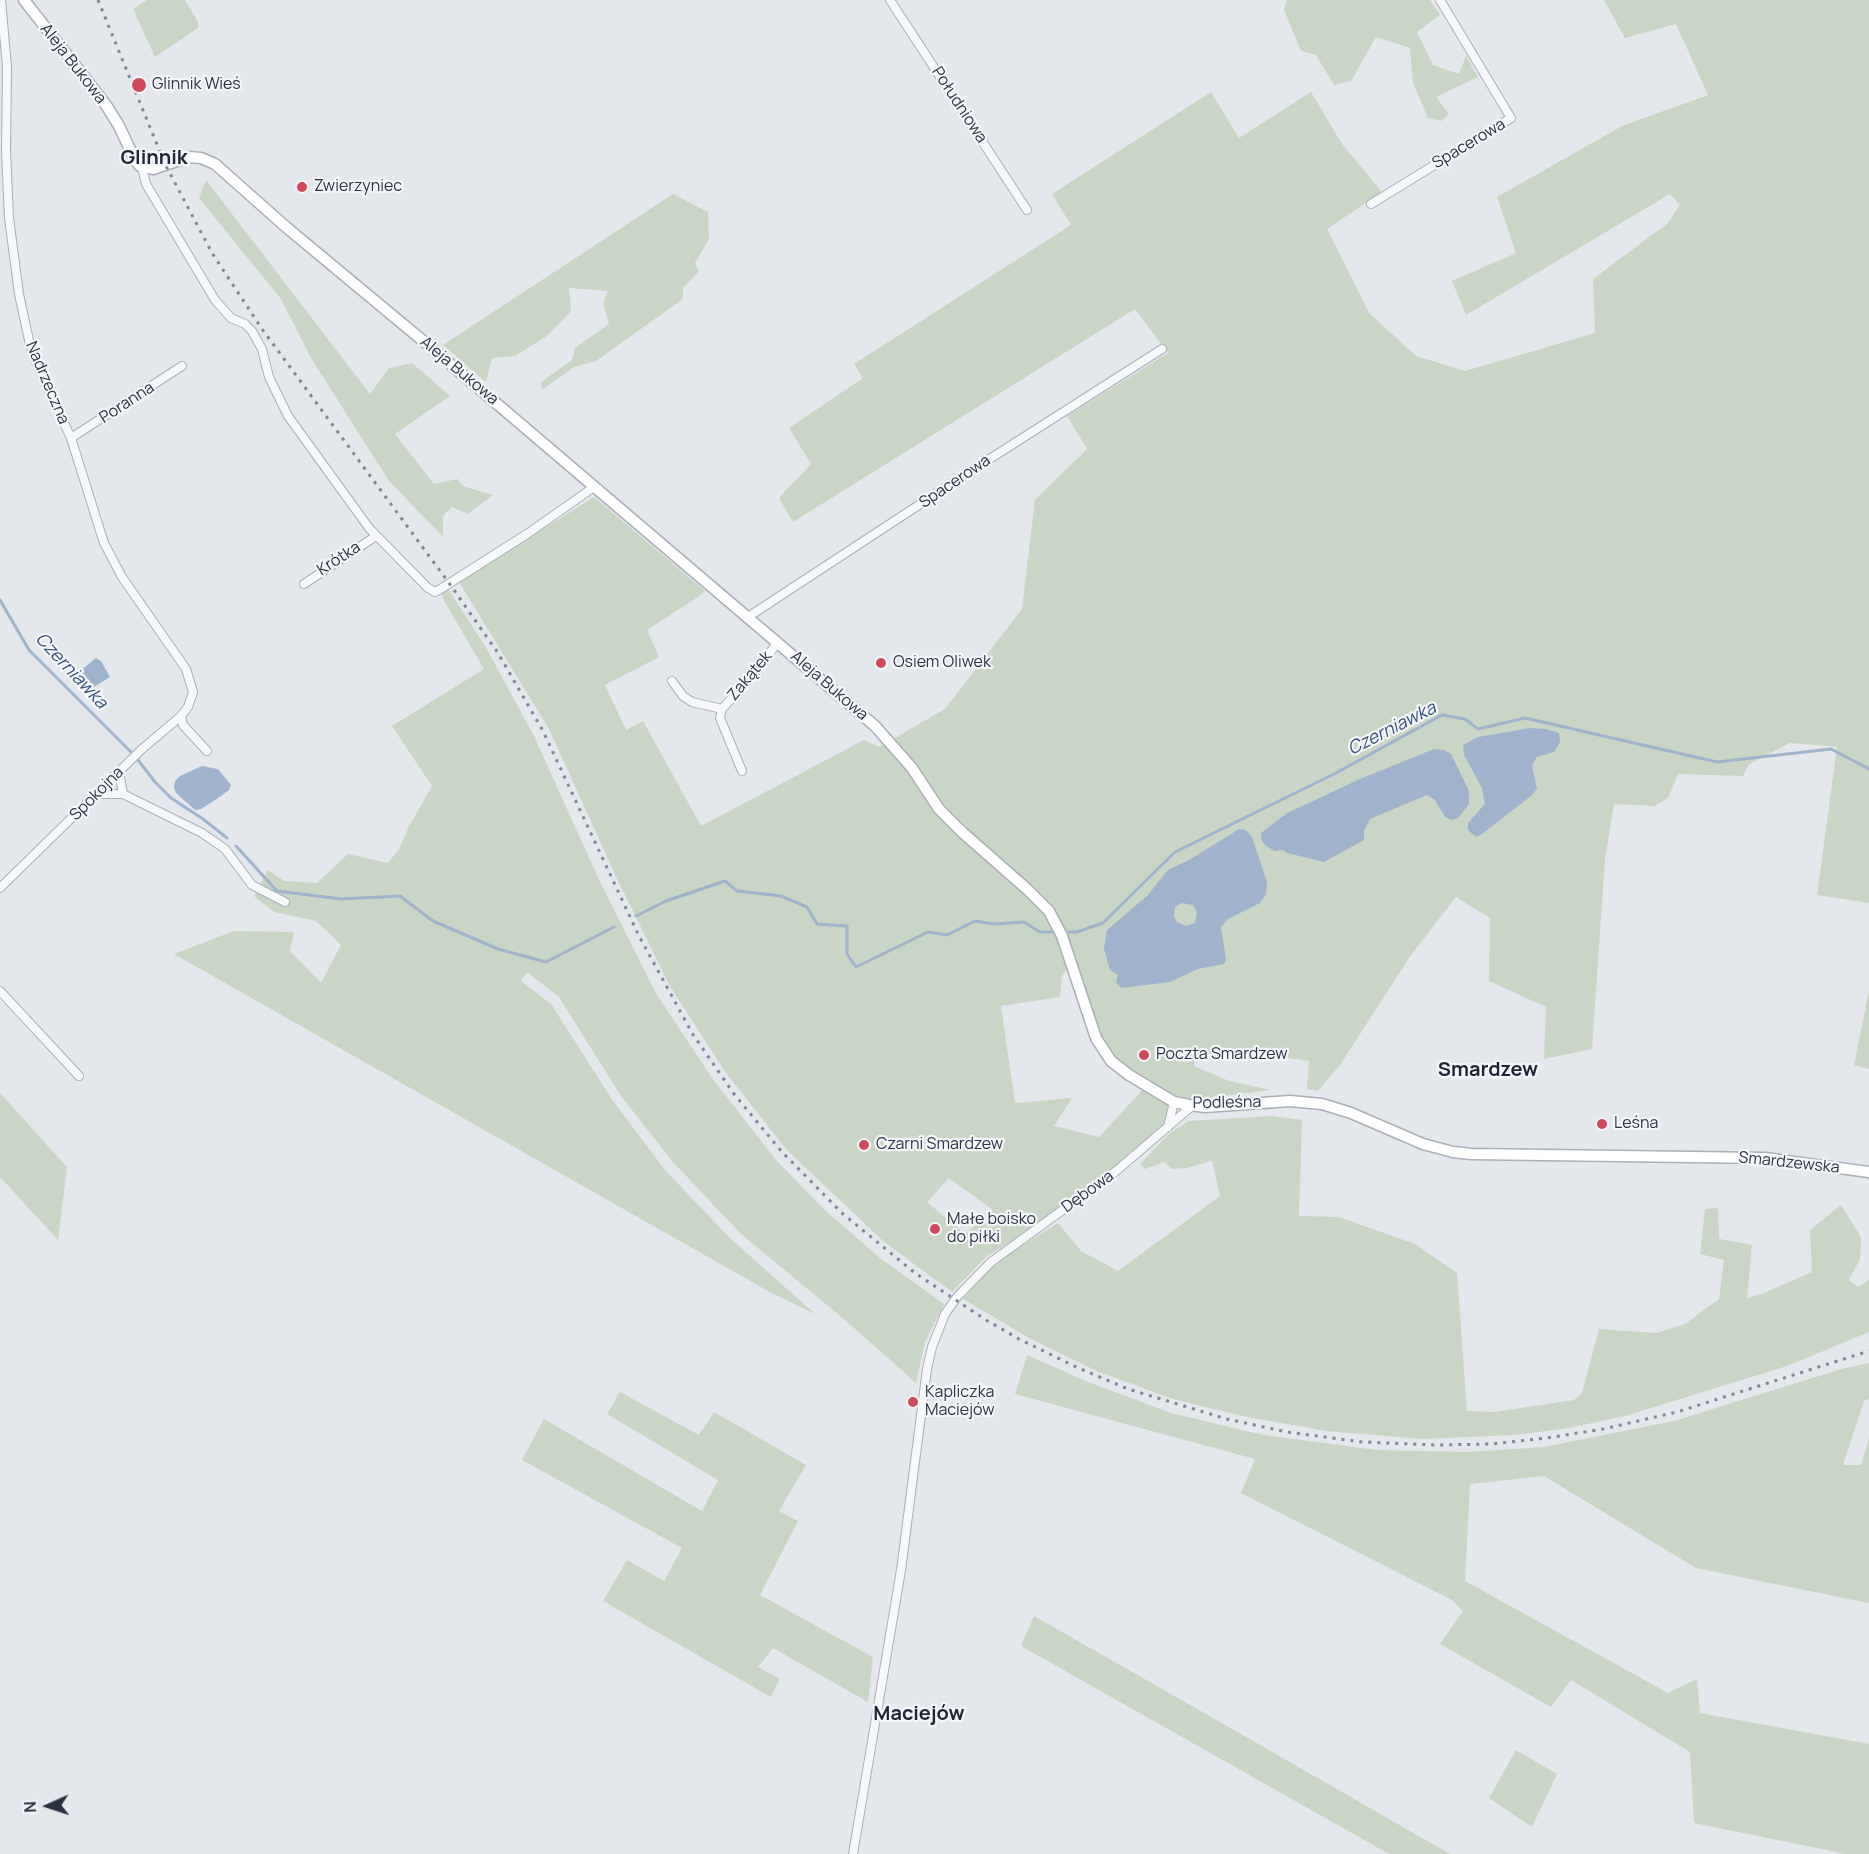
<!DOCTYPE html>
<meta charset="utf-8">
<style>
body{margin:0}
#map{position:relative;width:1869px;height:1854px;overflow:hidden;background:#e4e7ec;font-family:Manrope,sans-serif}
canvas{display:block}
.north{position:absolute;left:18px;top:1776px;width:60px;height:60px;-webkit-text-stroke:4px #f4f6f9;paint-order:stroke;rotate:267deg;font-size:16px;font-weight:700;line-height:24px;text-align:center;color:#2b3445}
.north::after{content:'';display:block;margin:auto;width:21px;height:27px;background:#2b3445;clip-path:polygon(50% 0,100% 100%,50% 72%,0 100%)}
</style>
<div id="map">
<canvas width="1869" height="1854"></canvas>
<div class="north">N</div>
</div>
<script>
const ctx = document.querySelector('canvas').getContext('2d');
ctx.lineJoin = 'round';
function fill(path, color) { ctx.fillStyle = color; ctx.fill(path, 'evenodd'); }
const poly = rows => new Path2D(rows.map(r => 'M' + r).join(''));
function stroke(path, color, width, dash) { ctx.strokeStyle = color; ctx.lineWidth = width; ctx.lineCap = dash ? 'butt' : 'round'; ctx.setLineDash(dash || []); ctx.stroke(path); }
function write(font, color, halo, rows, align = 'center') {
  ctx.font = font + ' Manrope,sans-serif'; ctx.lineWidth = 4.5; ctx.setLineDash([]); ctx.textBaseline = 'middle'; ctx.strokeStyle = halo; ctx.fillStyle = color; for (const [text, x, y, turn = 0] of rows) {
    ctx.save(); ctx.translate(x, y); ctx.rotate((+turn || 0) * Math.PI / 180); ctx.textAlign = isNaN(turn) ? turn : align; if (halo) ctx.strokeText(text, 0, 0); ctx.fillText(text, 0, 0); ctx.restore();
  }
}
fill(poly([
 [147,0,185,0,198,22,198,28,155,57,133,9],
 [1287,0,1430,0,1440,15,1417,32,1433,65,1459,74,1466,56,1478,77,1436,97,1449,114,1441,121,1428,118,1413,83,1410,48,1376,37,1351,81,1334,85,1316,55,1301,51,1284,10],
 [1604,0,1869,0,1869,903,1817,895,1837,747,1790,743,1749,764,1743,776,1678,774,1668,798,1655,806,1614,804,1605,859,1592,1049,1544,1059,1546,1007,1489,981,1490,918,1456,897,1411,955,1340,1065,1318,1091,1307,1089,1309,1061,1261,1054,1195,1055,1194,1066,1229,1081,1271,1090,1174,1102,1168,1128,1060,1212,987,1256,952,1292,883,1241,787,1150,726,1073,671,988,618,881,549,729,459,582,594,497,705,591,698,597,647,630,659,657,605,685,626,730,643,721,701,826,864,740,879,747,945,709,1022,609,1035,500,1087,449,1067,416,1168,353,1135,309,793,522,779,498,811,464,789,428,863,378,854,364,1071,225,1052,194,1211,92,1239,138,1311,92,1342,144,1382,192,1327,229,1369,313,1416,356,1465,371,1595,333,1593,279,1668,223,1680,205,1670,194,1466,315,1452,281,1516,253,1497,197,1622,126,1708,95,1676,24,1625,38],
 [1070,964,1106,1055,1147,1085,1099,1137,1054,1126,1072,1098,1015,1103,1001,1006,1060,997,1062,976],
 [949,1178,993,1210,965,1234,927,1202],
 [206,180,370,394,389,368,412,363,450,396,395,434,434,484,457,479,463,486,493,495,468,514,452,507,443,516,443,537,389,481,311,358,281,299,199,198],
 [673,194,708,212,709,239,695,263,699,271,683,288,683,299,596,361,574,367,542,390,541,382,572,360,575,348,609,324,603,303,608,291,569,288,571,311,547,336,515,356,492,358,486,382,443,345],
 [448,589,485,646,534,736,601,884,657,995,712,1078,776,1160,827,1212,880,1258,944,1304,925,1342,916,1383,845,1320,741,1234,673,1162,621,1096,559,997,527,972,521,981,551,1004,613,1101,665,1170,730,1238,815,1314,768,1291,174,954,234,931,294,932,290,951,321,983,341,945,316,921,274,912,254,896,268,870,284,881,317,883,348,854,388,863,400,848,408,828,432,786,392,726,484,669,443,599,442,593],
 [1869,990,1869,1069,1854,1065],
 [0,1093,67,1167,58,1240,0,1177],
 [1272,1116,1302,1120,1299,1216,1339,1217,1415,1244,1457,1273,1467,1411,1494,1412,1574,1400,1582,1393,1599,1329,1656,1333,1685,1324,1719,1299,1724,1260,1700,1254,1705,1209,1718,1208,1719,1239,1752,1245,1747,1298,1764,1293,1812,1272,1810,1230,1841,1205,1861,1237,1860,1259,1849,1280,1858,1287,1869,1280,1869,1332,1787,1366,1625,1416,1569,1428,1516,1435,1421,1439,1327,1431,1247,1417,1176,1400,1099,1372,1031,1339,963,1299,978,1280,1010,1253,1058,1223,1081,1251,1118,1271,1220,1196,1212,1161,1186,1168,1172,1169,1164,1162,1145,1169,1140,1164,1169,1134,1188,1121],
 [1027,1355,1088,1382,1171,1413,1263,1435,1377,1450,1468,1452,1544,1447,1674,1421,1845,1368,1869,1363,1869,1399,1864,1401,1843,1465,1861,1465,1869,1438,1869,1603,1696,1568,1544,1476,1470,1484,1465,1581,1668,1693,1697,1679,1700,1713,1869,1744,1869,1854,1846,1854,1694,1823,1690,1752,1571,1680,1551,1707,1440,1644,1463,1611,1452,1600,1241,1493,1255,1459,1015,1394],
 [620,1392,699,1435,714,1412,806,1465,779,1511,798,1521,760,1595,873,1657,868,1702,773,1648,758,1667,780,1679,771,1697,603,1601,627,1560,664,1581,682,1548,522,1460,544,1419,702,1511,718,1480,607,1414],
 [1034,1616,1227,1726,1450,1854,1389,1854,1021,1646],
 [1516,1750,1557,1774,1532,1827,1489,1798]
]), '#c9d6c5');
fill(poly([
 [96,658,101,661,110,677,86,692,74,676],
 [1530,728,1546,729,1559,733,1560,742,1554,752,1537,757,1532,765,1537,789,1531,796,1482,834,1476,837,1468,830,1468,823,1485,804,1482,788,1464,755,1463,745,1478,737],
 [1434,749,1444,750,1451,754,1469,791,1469,804,1458,818,1452,820,1445,817,1435,800,1427,795,1370,819,1364,831,1364,840,1324,862,1287,853,1283,850,1275,851,1266,846,1262,841,1261,833,1287,813,1360,779],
 [202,766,218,769,231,785,229,790,221,796,201,809,195,810,176,793,174,787,175,781,180,776],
 [1239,829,1246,830,1252,837,1267,882,1266,894,1260,903,1228,919,1221,927,1226,960,1224,964,1198,969,1170,982,1121,988,1116,982,1118,975,1110,970,1104,949,1107,930,1147,896,1168,870,1189,860],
 [1182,903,1193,905,1197,913,1195,923,1186,926,1177,922,1174,916,1175,907]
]), '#9fb4cc');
stroke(poly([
 [0,600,29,650,132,753],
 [138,760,155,782,171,798,203,819,227,838],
 [236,846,277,891,341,899,400,896,433,921,498,949,546,962,614,927],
 [636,916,666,901,725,881,737,891,781,896,807,907,817,924,847,926,847,954,856,967,928,932,947,935,975,921,994,924,1024,922,1040,932,1052,932],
 [1069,932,1077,932,1103,923,1175,852,1334,774,1442,715,1465,719,1478,729,1525,718,1717,762,1831,749,1869,769]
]), '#9fb4cc', 3);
const street = poly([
 [890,0,1027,210],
 [142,167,146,184,215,300,231,318,245,324,252,331,262,349,269,377,288,416,369,528,428,588,435,592,442,588,527,534,594,487],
 [1371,204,1511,118,1440,0],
 [71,438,182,366],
 [304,584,376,536],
 [748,617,963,476,1162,349],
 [672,681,683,696,692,702,722,709,753,675,778,642],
 [722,709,720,718,742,771],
 [181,716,183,725,207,751],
 [119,772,123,794,202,833,225,849,252,885,285,902],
 [96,794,123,794],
 [0,888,142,749,181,716,188,707,193,692,186,669,122,577,104,543,71,438,38,367,30,345,19,294,9,218,6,151,7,67,1,0],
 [0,991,79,1076],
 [1168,1127,1174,1102],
 [853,1854,901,1570,927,1369,932,1347,945,1314,957,1297,991,1262,1115,1172,1192,1106]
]);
const secondary = poly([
 [24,0,106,105,119,126,135,160,140,166,153,169,189,157,201,158,215,164,286,227,428,345,875,726,912,768,939,809,962,832,1028,890,1049,911,1062,936,1096,1038,1111,1061,1129,1075,1174,1102,1189,1105,1205,1107,1290,1101,1322,1104,1351,1113,1423,1144,1453,1152,1471,1154,1765,1158,1869,1172]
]);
stroke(street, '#a9aeb7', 10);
stroke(secondary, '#a9aeb7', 13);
stroke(street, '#f7f8fa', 8);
stroke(secondary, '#fff', 10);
stroke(poly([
 [98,0,165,164,212,253,262,329,449,583,498,653,543,731,639,936,692,1033,734,1094,782,1152,843,1214,915,1273,986,1320,1019,1339,1074,1366,1128,1389,1227,1419,1287,1432,1362,1442,1437,1445,1491,1444,1547,1438,1603,1429,1677,1412,1869,1351]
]), '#7d8696', 3, [3, 6]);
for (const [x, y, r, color] of [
 [139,85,8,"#d1495b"],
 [302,187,6,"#d1495b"],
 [881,663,6,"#d1495b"],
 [1144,1055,6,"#d1495b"],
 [1602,1124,6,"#d1495b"],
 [864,1145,6,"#d1495b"],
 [935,1229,6,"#d1495b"],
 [913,1402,6,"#d1495b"]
]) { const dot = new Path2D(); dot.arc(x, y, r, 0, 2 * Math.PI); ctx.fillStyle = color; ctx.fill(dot); stroke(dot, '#f4f6f9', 2); }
write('16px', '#2b3445', '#f4f6f9', [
 ["Aleja Bukowa",73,64,52],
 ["Południowa",959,105,57],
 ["Spacerowa",1469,144,-31],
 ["Aleja Bukowa",459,371,40],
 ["Nadrzeczna",47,383,67],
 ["Poranna",127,403,-33],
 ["Spacerowa",955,482,-34],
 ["Krótka",339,559,-33],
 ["Zakątek",750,676,-50],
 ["Aleja Bukowa",829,686,41],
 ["Spokojna",97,794,-45],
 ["Podleśna",1227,1103,-1],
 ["Smardzewska",1789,1163,6],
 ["Dębowa",1088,1192,-36]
]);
write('16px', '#2b3445', '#f4f6f9', [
 ["Glinnik Wieś",152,85],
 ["Zwierzyniec",314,187],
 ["Osiem Oliwek",893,663],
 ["Poczta Smardzew",1156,1055],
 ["Leśna",1614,1124],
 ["Czarni Smardzew",876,1145],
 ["Małe boisko",947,1220],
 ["do piłki",947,1238],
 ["Kapliczka",925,1393],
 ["Maciejów",925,1411]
], 'left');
write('italic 18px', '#34527a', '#f4f6f9', [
 ["Czerniawka",71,671,47],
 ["Czerniawka",1392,729,-27]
]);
write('bold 20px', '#1d2536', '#f4f6f9', [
 ["Glinnik",154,158],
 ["Smardzew",1488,1070],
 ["Maciejów",919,1714]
]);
</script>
